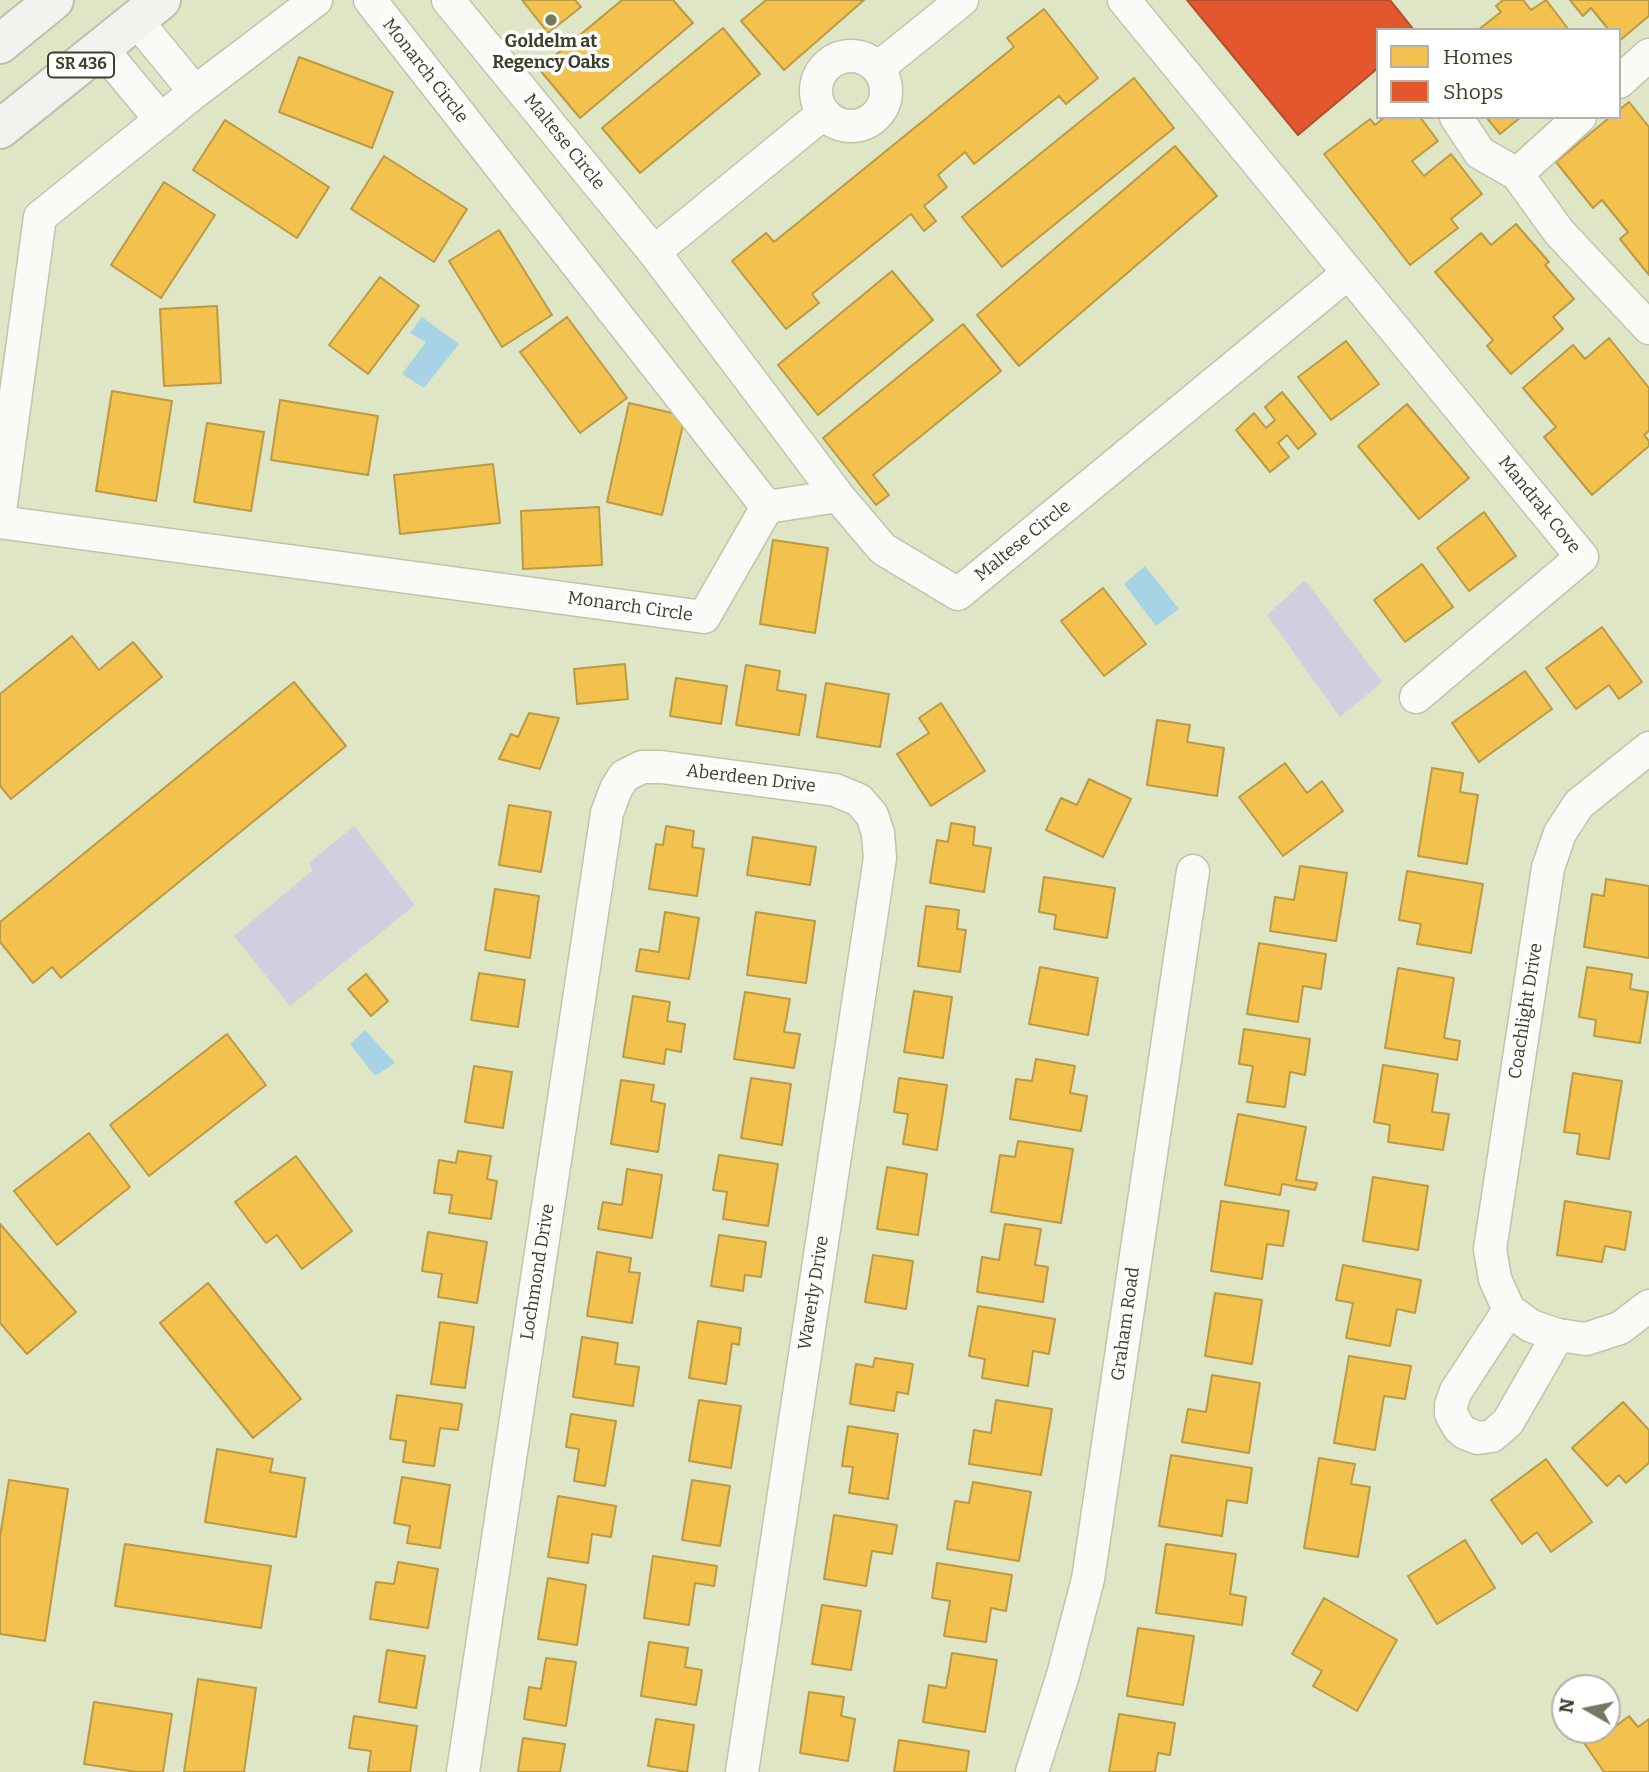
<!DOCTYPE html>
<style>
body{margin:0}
#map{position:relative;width:1649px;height:1772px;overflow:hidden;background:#dfe6c6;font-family:Bitter,serif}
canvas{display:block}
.legend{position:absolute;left:1376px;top:28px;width:245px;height:91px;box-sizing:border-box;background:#fff;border:2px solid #b1b3a9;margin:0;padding:9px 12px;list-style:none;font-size:21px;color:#3b4029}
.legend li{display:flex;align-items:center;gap:14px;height:35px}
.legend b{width:35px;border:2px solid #b1b3a9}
.north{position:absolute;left:1551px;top:1674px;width:70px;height:70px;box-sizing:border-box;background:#fff;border:2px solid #b1b3a9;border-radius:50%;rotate:279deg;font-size:19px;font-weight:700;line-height:28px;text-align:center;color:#3b4029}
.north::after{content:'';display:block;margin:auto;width:24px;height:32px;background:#747a60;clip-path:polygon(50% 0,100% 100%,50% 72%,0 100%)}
</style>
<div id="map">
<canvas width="1649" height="1772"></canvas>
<ul class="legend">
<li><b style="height:19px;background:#f2c14e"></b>Homes</li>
<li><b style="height:19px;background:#e4572e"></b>Shops</li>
</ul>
<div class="north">N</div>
</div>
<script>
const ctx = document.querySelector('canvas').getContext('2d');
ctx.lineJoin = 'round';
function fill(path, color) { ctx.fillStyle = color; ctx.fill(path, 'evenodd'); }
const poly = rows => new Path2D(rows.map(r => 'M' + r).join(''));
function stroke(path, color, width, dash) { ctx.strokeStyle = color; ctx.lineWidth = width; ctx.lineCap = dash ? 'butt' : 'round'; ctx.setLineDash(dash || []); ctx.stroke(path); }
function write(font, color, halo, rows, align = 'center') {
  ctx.font = font + ' Bitter,serif'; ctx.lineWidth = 7; ctx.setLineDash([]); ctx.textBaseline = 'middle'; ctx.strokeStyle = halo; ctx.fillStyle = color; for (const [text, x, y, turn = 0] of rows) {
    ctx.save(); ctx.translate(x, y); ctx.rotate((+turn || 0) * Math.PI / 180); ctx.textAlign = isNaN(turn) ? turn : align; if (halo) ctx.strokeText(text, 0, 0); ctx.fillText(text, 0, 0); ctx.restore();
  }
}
fill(poly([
 [1305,580,1382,682,1340,717,1267,615],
 [354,826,415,905,290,1006,234,936,313,870,309,863]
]), '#d3cde0');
fill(poly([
 [422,317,459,344,424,388,402,374,426,342,410,333],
 [1145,566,1179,609,1156,626,1124,584],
 [365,1030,395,1063,375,1076,350,1044]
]), '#a8d3e4');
const homes = poly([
 [522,0,575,0,581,7,548,33,522,0],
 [622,0,673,0,693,23,580,118,539,69,622,0],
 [766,0,864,0,784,70,741,21,766,0],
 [1503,0,1523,0,1531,10,1546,0,1569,30,1478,30,1501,12,1496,6,1503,0],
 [1570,0,1649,0,1649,16,1619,41,1619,30,1609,30,1591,8,1583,16,1570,0],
 [1044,9,1098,78,1066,104,1059,96,974,164,965,152,938,175,947,187,924,206,936,221,924,231,911,214,812,294,819,303,786,329,732,261,766,233,774,242,1014,47,1007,38,1044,9],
 [723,28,760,74,640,173,602,128,723,28],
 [299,57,393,92,372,148,279,112,299,57],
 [1134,78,1174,128,1002,267,962,217,1134,78],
 [1629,102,1649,127,1649,275,1620,239,1628,232,1602,200,1593,208,1556,162,1610,117,1619,117,1619,110,1629,102],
 [1385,117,1420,117,1438,141,1412,161,1424,176,1451,154,1482,194,1451,219,1458,228,1410,265,1324,154,1370,119,1375,125,1385,117],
 [1486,117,1521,117,1500,134,1486,117],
 [225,120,329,187,297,238,193,170,225,120],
 [1175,146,1217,196,1019,366,977,315,1175,146],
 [384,156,467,209,434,262,351,209,384,156],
 [164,182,215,215,161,298,111,265,164,182],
 [1516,224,1549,262,1545,265,1574,299,1553,317,1563,329,1511,374,1487,346,1493,340,1435,272,1481,233,1491,245,1516,224],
 [499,230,552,315,502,347,449,261,499,230],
 [892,271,933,320,818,415,778,365,892,271],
 [380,277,419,306,368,374,329,345,380,277],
 [217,306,221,383,164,386,160,309,217,306],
 [567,317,627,398,580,433,520,352,567,317],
 [963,324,1001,371,873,475,889,495,876,505,823,438,963,324],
 [1609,338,1649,388,1649,431,1644,435,1649,441,1649,446,1592,495,1544,437,1556,427,1523,388,1573,345,1585,359,1609,338],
 [1346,341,1379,384,1331,420,1298,377,1346,341],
 [112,391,172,401,156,501,96,491,112,391],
 [1282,392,1316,434,1298,449,1287,435,1278,443,1289,457,1270,472,1236,430,1254,413,1266,428,1275,420,1265,407,1282,392],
 [280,400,378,416,368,475,271,460,280,400],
 [629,403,685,416,662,515,607,502,629,403],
 [1407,404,1469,478,1419,519,1358,446,1407,404],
 [207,423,264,432,251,511,194,502,207,423],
 [493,464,500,523,400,534,394,475,493,464],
 [599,507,602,565,523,569,521,511,599,507],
 [1484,512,1516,556,1469,591,1437,548,1484,512],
 [773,540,828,548,815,633,760,624,773,540],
 [1422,564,1453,607,1405,642,1374,600,1422,564],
 [1103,588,1146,644,1104,676,1061,621,1103,588],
 [1602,627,1642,682,1619,699,1609,685,1576,709,1546,668,1602,627],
 [72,636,99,670,133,642,162,677,11,799,0,786,0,694,72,636],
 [625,664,628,699,577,704,574,669,625,664],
 [746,665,780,671,777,690,806,695,799,735,736,725,746,665],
 [1525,671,1552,709,1479,762,1452,723,1525,671],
 [676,678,727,686,721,724,670,716,676,678],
 [294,682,346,746,61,978,52,967,33,983,0,942,0,922,294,682],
 [826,683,889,694,880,747,817,737,826,683],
 [941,703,985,771,931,806,897,754,929,733,919,718,941,703],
 [529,713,559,718,540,769,499,759,511,734,518,737,529,713],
 [1157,720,1190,725,1187,742,1224,748,1217,796,1147,785,1157,720],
 [1285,763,1307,793,1322,781,1343,811,1283,856,1239,797,1285,763],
 [1432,768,1463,773,1460,792,1478,795,1467,864,1418,856,1432,768],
 [1089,779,1131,799,1103,857,1046,830,1061,798,1077,805,1089,779],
 [509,805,551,812,541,872,499,865,509,805],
 [951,823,975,827,973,845,991,848,984,892,930,883,937,840,948,842,951,823],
 [666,826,694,831,692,847,704,849,697,896,649,889,656,844,663,845,666,826],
 [753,837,816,847,810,885,747,875,753,837],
 [1300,866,1347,873,1336,941,1270,931,1275,897,1294,900,1300,866],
 [1407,871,1483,884,1471,953,1417,944,1421,924,1399,920,1407,871],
 [1044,877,1115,888,1107,938,1054,929,1056,915,1039,912,1044,877],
 [1606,879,1649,886,1649,958,1584,947,1592,894,1604,896,1606,879],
 [495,889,539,896,530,958,485,950,495,889],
 [926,906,959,910,957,929,966,930,960,972,918,966,926,906],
 [665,912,699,918,689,979,636,971,640,949,659,952,665,912],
 [756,912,815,921,806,983,747,975,756,912],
 [1259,943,1326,954,1321,989,1303,986,1298,1022,1247,1014,1259,943],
 [1040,967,1098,978,1088,1035,1029,1024,1040,967],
 [1587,967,1632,974,1630,989,1648,992,1640,1043,1594,1036,1596,1020,1579,1017,1587,967],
 [1398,968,1454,978,1444,1038,1460,1041,1457,1060,1385,1048,1398,968],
 [479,973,525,980,518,1027,471,1020,479,973],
 [366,974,388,1001,371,1016,348,989,366,974],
 [914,991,952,997,943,1058,904,1052,914,991],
 [745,992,790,999,784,1032,800,1034,794,1068,734,1059,745,992],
 [633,996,670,1002,667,1021,685,1024,681,1052,666,1049,664,1064,623,1057,633,996],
 [1244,1029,1310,1039,1305,1075,1290,1072,1285,1107,1247,1102,1253,1066,1239,1064,1244,1029],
 [227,1034,266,1085,149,1176,110,1125,227,1034],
 [1036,1059,1075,1066,1070,1093,1087,1096,1081,1131,1010,1119,1016,1079,1032,1081,1036,1059],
 [1383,1065,1438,1074,1432,1112,1449,1114,1443,1150,1388,1142,1390,1125,1374,1122,1383,1065],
 [474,1066,512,1072,503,1128,465,1122,474,1066],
 [1573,1073,1622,1081,1609,1159,1577,1154,1580,1134,1564,1132,1573,1073],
 [751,1078,791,1084,782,1145,741,1138,751,1078],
 [899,1078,947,1085,937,1150,903,1144,908,1114,894,1112,899,1078],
 [621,1080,654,1085,651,1101,665,1104,658,1152,611,1144,621,1080],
 [1238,1114,1306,1127,1296,1180,1317,1183,1315,1190,1282,1184,1280,1195,1225,1185,1238,1114],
 [89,1133,130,1187,57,1245,14,1191,89,1133],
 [1018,1141,1073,1149,1061,1223,991,1212,1000,1155,1015,1157,1018,1141],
 [458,1151,491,1156,487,1179,497,1181,491,1219,449,1213,452,1195,434,1193,439,1160,456,1163,458,1151],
 [719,1155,778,1164,768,1226,723,1219,727,1192,713,1190,719,1155],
 [296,1156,352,1231,302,1269,277,1235,266,1243,235,1202,296,1156],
 [887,1167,927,1174,918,1235,877,1229,887,1167],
 [627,1169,662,1175,652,1238,598,1229,603,1202,622,1205,627,1169],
 [1373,1177,1428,1186,1418,1250,1363,1241,1373,1177],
 [1221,1201,1289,1211,1283,1246,1267,1244,1262,1279,1211,1271,1221,1201],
 [1565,1201,1631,1212,1625,1250,1605,1246,1602,1262,1557,1255,1565,1201],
 [0,1224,76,1312,27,1354,0,1323,0,1224],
 [1005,1224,1041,1229,1035,1265,1048,1267,1043,1302,977,1292,982,1257,999,1260,1005,1224],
 [428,1232,487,1242,477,1303,438,1297,442,1274,422,1271,428,1232],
 [719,1235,766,1242,761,1277,745,1275,743,1291,711,1286,719,1235],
 [597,1252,631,1258,629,1272,640,1273,632,1323,587,1316,597,1252],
 [873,1255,913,1261,906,1309,865,1302,873,1255],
 [1343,1265,1421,1280,1415,1313,1397,1309,1390,1346,1346,1338,1353,1303,1336,1300,1343,1265],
 [208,1283,301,1399,253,1438,160,1323,208,1283],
 [1215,1293,1262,1300,1252,1364,1205,1356,1215,1293],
 [978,1306,1055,1319,1049,1354,1033,1351,1028,1386,982,1378,985,1359,969,1356,978,1306],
 [698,1321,741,1328,739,1345,732,1343,726,1384,689,1378,698,1321],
 [440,1322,474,1327,465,1388,431,1384,440,1322],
 [582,1337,618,1343,615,1364,639,1367,633,1406,573,1397,582,1337],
 [1349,1356,1411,1366,1405,1399,1384,1396,1375,1450,1334,1443,1349,1356],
 [875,1358,913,1364,908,1394,897,1392,894,1411,850,1404,856,1364,873,1367,875,1358],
 [1212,1375,1260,1383,1249,1453,1182,1442,1188,1409,1206,1412,1212,1375],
 [397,1395,462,1404,458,1430,440,1428,434,1466,403,1462,406,1441,390,1439,397,1395],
 [699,1400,741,1406,731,1468,689,1461,699,1400],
 [996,1400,1052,1409,1041,1475,969,1464,974,1430,991,1433,996,1400],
 [1623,1402,1649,1430,1649,1463,1626,1483,1619,1475,1607,1486,1572,1448,1623,1402],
 [571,1414,616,1421,605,1486,574,1481,579,1449,566,1447,571,1414],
 [848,1426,898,1434,888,1499,849,1493,853,1467,842,1466,848,1426],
 [217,1449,273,1459,270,1472,305,1478,296,1537,205,1522,217,1449],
 [1171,1455,1252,1468,1247,1503,1227,1500,1222,1536,1159,1526,1171,1455],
 [1319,1458,1355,1464,1351,1484,1370,1487,1358,1557,1304,1548,1319,1458],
 [1546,1459,1592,1522,1551,1552,1537,1532,1522,1544,1491,1500,1546,1459],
 [402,1477,450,1485,440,1548,407,1543,410,1526,394,1523,402,1477],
 [9,1480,68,1489,45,1641,0,1634,0,1537,9,1480],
 [692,1480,730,1486,720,1546,682,1540,692,1480],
 [973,1482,1031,1492,1019,1561,947,1549,955,1501,969,1503,973,1482],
 [558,1496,616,1506,611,1537,592,1534,588,1563,548,1557,558,1496],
 [834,1515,897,1525,892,1554,872,1551,866,1586,824,1579,834,1515],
 [1465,1540,1495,1588,1437,1624,1408,1576,1465,1540],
 [125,1544,271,1566,261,1628,115,1606,125,1544],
 [1166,1544,1236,1554,1230,1594,1246,1597,1242,1625,1156,1613,1166,1544],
 [653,1556,717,1566,714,1586,695,1583,689,1625,644,1618,653,1556],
 [398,1562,438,1569,428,1628,370,1619,376,1582,394,1584,398,1562],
 [937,1563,1012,1575,1006,1611,991,1608,986,1642,944,1636,950,1601,932,1598,937,1563],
 [548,1578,586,1585,577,1645,538,1639,548,1578],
 [1324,1598,1397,1640,1357,1711,1313,1686,1322,1671,1292,1654,1324,1598],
 [822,1605,861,1611,851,1670,812,1664,822,1605],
 [1138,1628,1194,1636,1183,1705,1127,1696,1138,1628],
 [649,1642,688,1648,685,1667,702,1670,696,1705,641,1696,649,1642],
 [387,1650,425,1656,416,1708,379,1702,387,1650],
 [952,1653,997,1660,985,1732,923,1722,929,1685,946,1688,952,1653],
 [546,1658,576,1662,566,1726,524,1719,529,1687,541,1689,546,1658],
 [198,1679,256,1688,244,1772,184,1772,198,1679],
 [809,1692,844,1697,841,1716,855,1719,848,1761,800,1753,809,1692],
 [94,1702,172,1714,163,1772,137,1772,84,1764,94,1702],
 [1119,1714,1175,1723,1170,1755,1158,1753,1155,1772,1109,1772,1119,1714],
 [354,1716,417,1726,410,1772,368,1772,371,1751,349,1748,354,1716],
 [1629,1716,1638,1727,1649,1719,1649,1772,1604,1772,1578,1734,1583,1730,1608,1732,1629,1716],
 [656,1719,694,1725,687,1772,648,1766,656,1719],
 [523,1738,565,1744,560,1772,518,1772,523,1738],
 [899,1740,969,1751,966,1772,894,1772,899,1740]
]);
fill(homes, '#f2c14e');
stroke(homes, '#bb9a43', 2);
const shops = poly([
 [1187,0,1390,0,1414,30,1378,30,1378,68,1298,135,1187,0]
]);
fill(shops, '#e4572e');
stroke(shops, '#b1502c', 2);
const minor = poly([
 [448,0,654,252,838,496,883,549,958,594,1347,274],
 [1124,0,1582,557,1416,697],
 [136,20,195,92],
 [101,48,161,120],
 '816 91a35 35 0 1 1 70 0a35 35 0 1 1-70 0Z',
 [878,68,962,0],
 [1619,82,1649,55],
 [1456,117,1480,153,1517,174],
 [1580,117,1517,174,1559,232,1649,328],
 [654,252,824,113],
 [767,507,838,496],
 [0,511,40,217,195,92,316,0],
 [0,522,704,617,767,507,370,0],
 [1649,748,1579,804,1560,833,1548,868,1490,1249,1495,1279,1509,1310,1531,1326,1558,1335,1586,1339,1620,1328,1649,1306],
 [1509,1310,1456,1391,1451,1405,1451,1414,1459,1428,1465,1433,1478,1438,1492,1436,1508,1422,1558,1335],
 [463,1772,607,813,616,789,624,776,642,767,661,767,835,790,859,800,872,815,878,833,880,858,742,1772],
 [1032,1772,1063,1675,1088,1579,1193,871]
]);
const major = poly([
 [0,44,54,0],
 [0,129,161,0]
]);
stroke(minor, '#bfc4ab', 35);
stroke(major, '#c1beb0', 42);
stroke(minor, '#fafbf6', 32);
stroke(major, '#f4f2ee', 38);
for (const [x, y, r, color] of [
 [551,20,7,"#747a60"]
]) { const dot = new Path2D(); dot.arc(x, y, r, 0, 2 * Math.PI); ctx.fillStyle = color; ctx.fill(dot); stroke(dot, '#fff', 2.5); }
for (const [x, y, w] of [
 [81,65,66]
]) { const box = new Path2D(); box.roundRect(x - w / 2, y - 12.5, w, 25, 5); ctx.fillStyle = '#fff'; ctx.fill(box); stroke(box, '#3b4029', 2); }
write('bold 16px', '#3b4029', null, [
 ["SR 436",81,65]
]);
write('bold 18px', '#3b4029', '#fff', [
 ["Goldelm at",551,42],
 ["Regency Oaks",551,63]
]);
write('18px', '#3b4029', '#fff', [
 ["Monarch Circle",425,71,52],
 ["Maltese Circle",564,142,51],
 ["Mandrak Cove",1539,505,51],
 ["Maltese Circle",1023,541,-39],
 ["Monarch Circle",630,607,8],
 ["Aberdeen Drive",751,779,7],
 ["Coachlight Drive",1526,1011,-81],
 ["Lochmond Drive",538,1272,-81],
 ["Waverly Drive",814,1293,-81],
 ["Graham Road",1126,1324,-82]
]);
</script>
